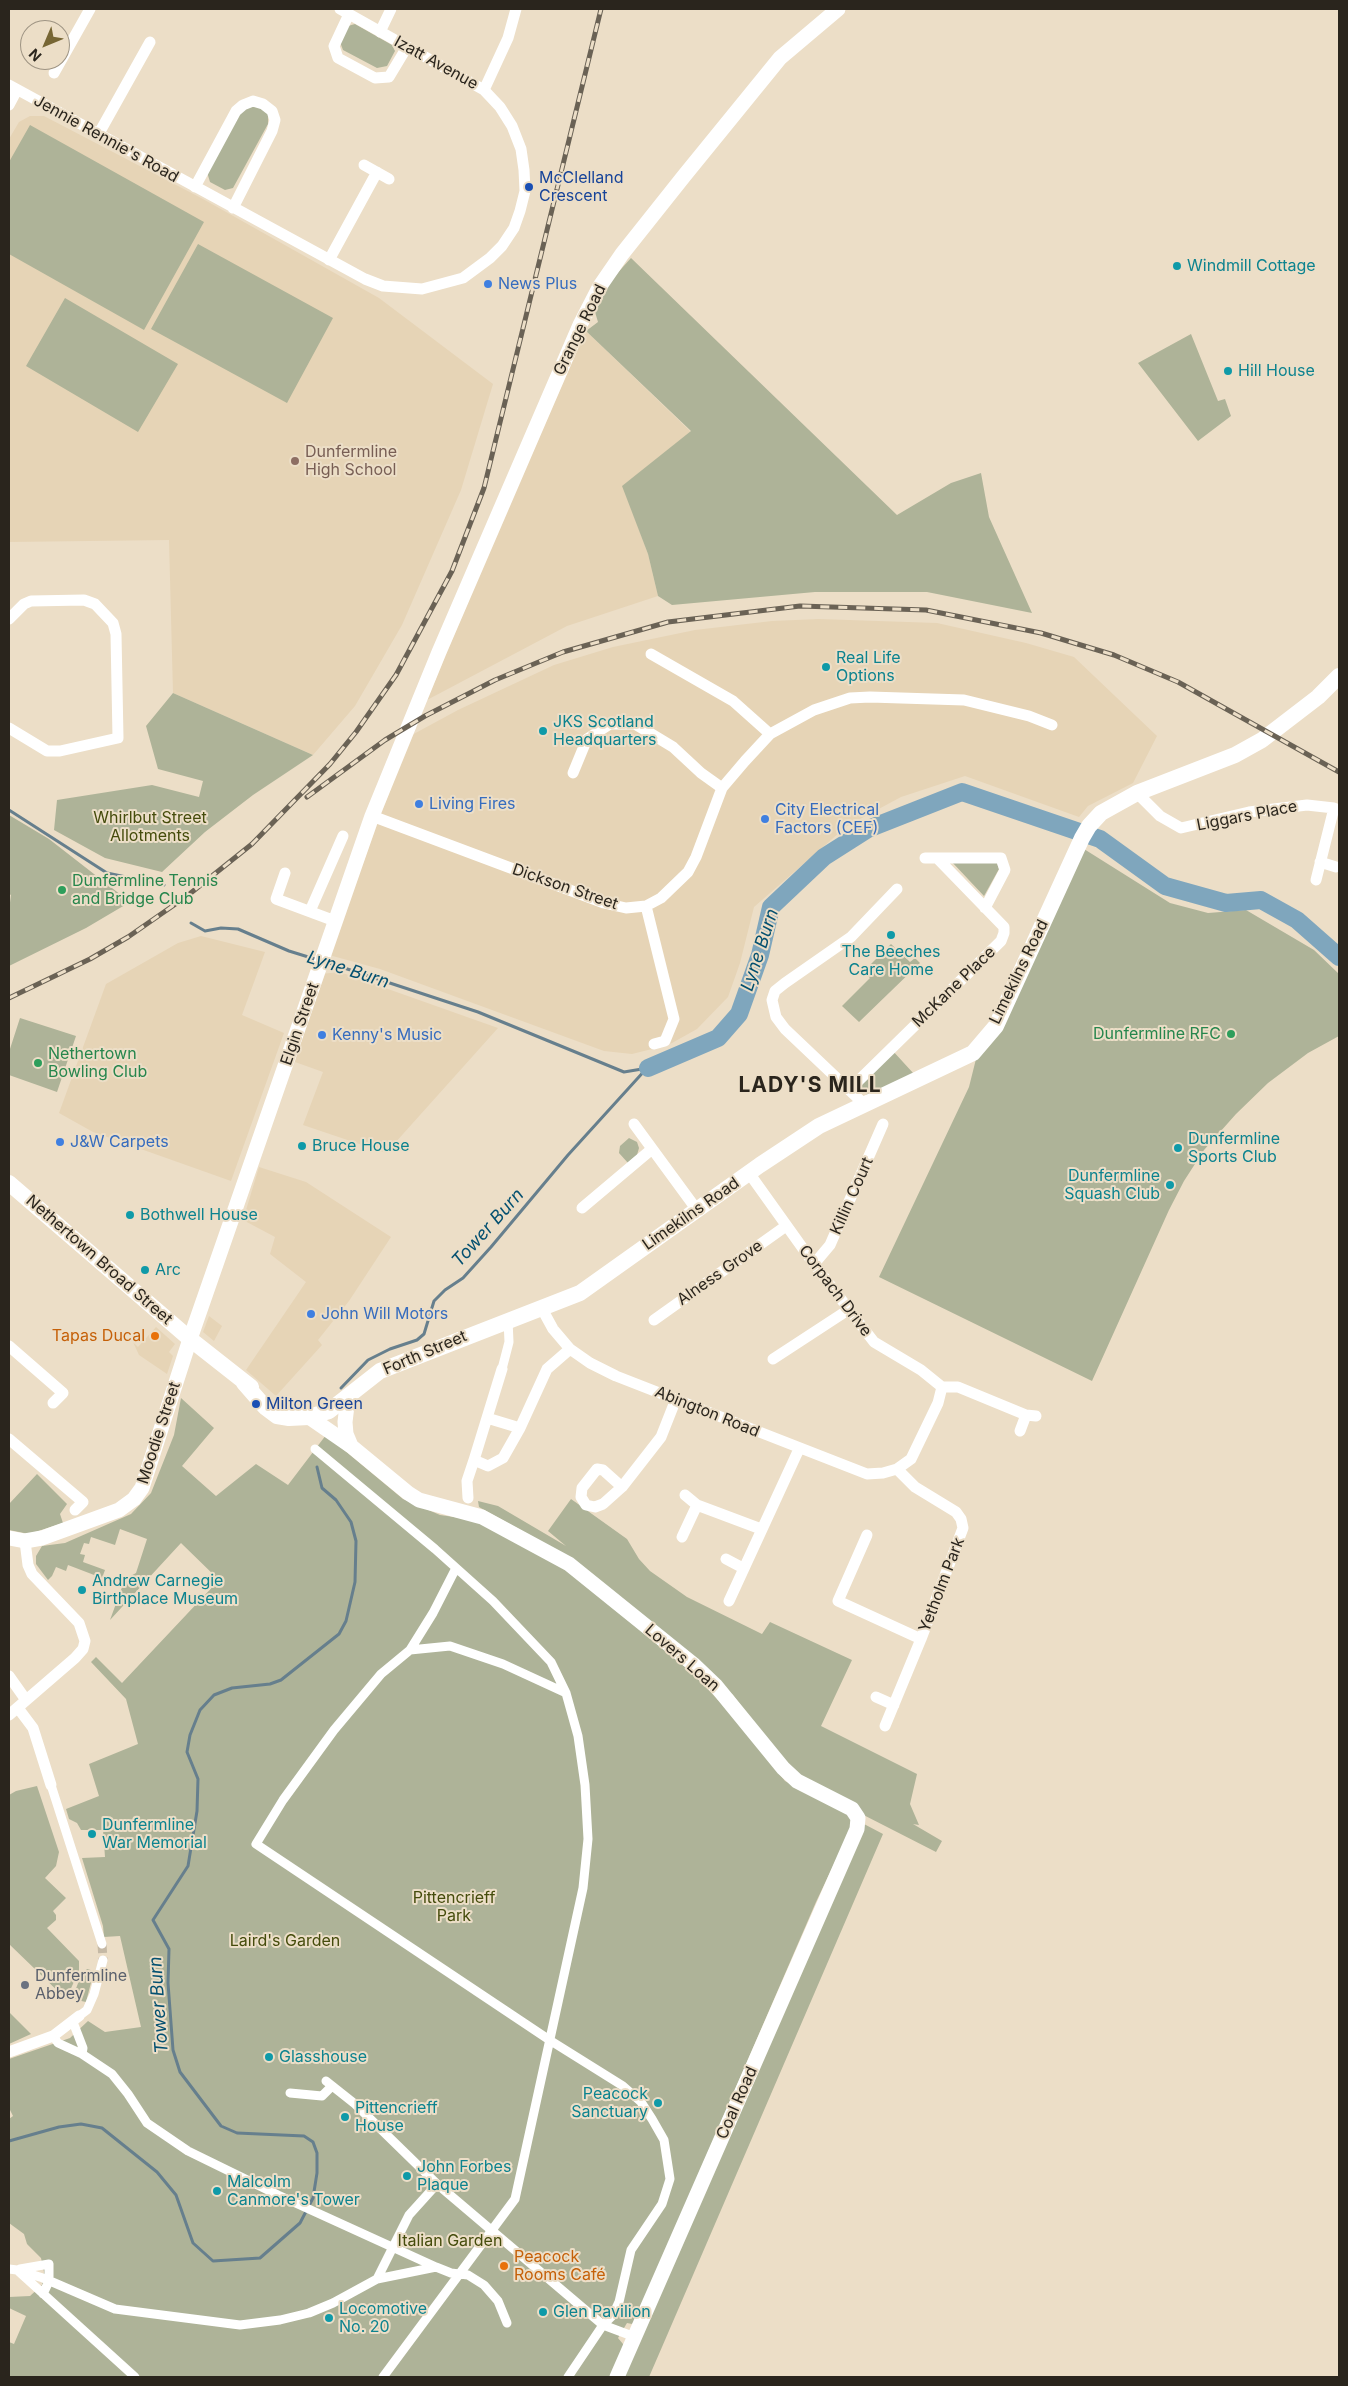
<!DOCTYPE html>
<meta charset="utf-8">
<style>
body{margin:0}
#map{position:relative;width:1348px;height:2386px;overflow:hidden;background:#ecdec7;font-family:Inter,sans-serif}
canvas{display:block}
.frame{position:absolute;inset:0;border:10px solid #2a251d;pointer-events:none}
.north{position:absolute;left:20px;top:20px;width:50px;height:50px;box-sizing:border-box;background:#ecdec7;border:1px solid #9e9483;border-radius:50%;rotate:225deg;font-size:14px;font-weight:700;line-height:20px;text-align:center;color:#2a251d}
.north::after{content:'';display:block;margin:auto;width:18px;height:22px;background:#776634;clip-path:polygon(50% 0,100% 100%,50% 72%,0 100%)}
</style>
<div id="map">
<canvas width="1348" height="2386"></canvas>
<div class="frame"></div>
<div class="north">N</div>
</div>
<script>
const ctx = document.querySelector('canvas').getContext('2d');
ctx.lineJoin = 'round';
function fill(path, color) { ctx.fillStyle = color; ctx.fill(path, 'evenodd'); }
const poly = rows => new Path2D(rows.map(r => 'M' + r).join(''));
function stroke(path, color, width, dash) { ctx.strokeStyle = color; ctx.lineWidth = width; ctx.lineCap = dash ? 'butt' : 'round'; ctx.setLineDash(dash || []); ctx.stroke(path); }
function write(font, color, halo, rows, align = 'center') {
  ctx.font = font + ' Inter,sans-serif'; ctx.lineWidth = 4; ctx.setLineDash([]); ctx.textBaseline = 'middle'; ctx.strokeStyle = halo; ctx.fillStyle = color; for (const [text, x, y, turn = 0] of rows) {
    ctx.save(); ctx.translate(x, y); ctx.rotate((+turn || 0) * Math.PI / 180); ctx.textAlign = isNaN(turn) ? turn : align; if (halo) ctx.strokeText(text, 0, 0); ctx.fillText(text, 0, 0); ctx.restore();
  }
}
fill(poly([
 [30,116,44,116,203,199,379,298,493,384,461,490,402,625,355,706,313,755,173,693,169,540,9,542,9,139,19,122],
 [586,331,691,432,623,486,648,554,658,596,567,626,427,700,493,542],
 [819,619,937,623,1026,643,1074,657,1157,736,1133,783,1088,806,1079,817,965,776,901,797,847,826,754,907,740,963,728,997,697,1029,672,1043,652,1049,632,1054,604,1051,380,969,329,955,410,736,458,710,554,665,613,647,695,630,772,621],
 [201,936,265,952,242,1015,284,1033,231,1181,93,1132,59,1113,106,984,178,943],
 [340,972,498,1028,386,1153,303,1125,323,1072,295,1062,321,974],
 [259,1167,306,1182,391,1237,349,1301,318,1340,322,1345,276,1396,246,1370,306,1282,270,1254,275,1237,243,1220],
 [209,1316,222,1326,214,1341,203,1332],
 [156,1327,175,1344,169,1352,173,1356,167,1374,139,1355,133,1342,138,1347]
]), '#e6d4b6');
fill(poly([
 [355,24,392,45,395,51,387,66,377,68,343,50,340,42,348,26],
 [254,103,268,112,268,124,233,188,225,190,210,182,207,172,242,107],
 [30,125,204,222,144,330,9,254,9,162],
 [198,244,333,318,287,403,151,329],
 [631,258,897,515,951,483,981,473,989,517,1032,613,927,592,815,592,672,605,658,596,648,554,622,486,691,431,586,331,598,322,595,312,604,288],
 [65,298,178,364,138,432,26,366],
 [1191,334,1218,401,1225,399,1231,416,1198,441,1138,363],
 [173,693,313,755,253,795,205,832,162,872,105,858,54,830,57,800,152,785,199,797,203,781,158,769,146,726],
 [9,815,49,839,130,902,86,928,9,966,9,910,11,895,9,894],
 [1084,849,1170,903,1208,913,1246,910,1314,950,1339,974,1339,1036,1308,1053,1268,1083,1236,1114,1204,1150,1184,1181,1169,1210,1092,1381,879,1277,969,1087,977,1055],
 [996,860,999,869,984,896,951,861],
 [891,944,910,962,915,958,920,963,859,1022,842,1006,870,978,863,972],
 [20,1018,76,1036,57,1092,9,1075,9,1052],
 [892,1050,914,1074,868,1096,858,1085],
 [629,1138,637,1142,639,1148,637,1155,628,1163,619,1153,620,1146],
 [181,1398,214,1428,182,1466,216,1496,256,1464,288,1485,326,1435,403,1499,440,1515,475,1520,564,1568,689,1670,726,1708,785,1781,850,1814,852,1826,816,1902,635,2321,632,2324,627,2323,618,2338,623,2344,623,2349,610,2377,9,2377,9,2342,14,2344,26,2316,9,2308,9,2297,30,2296,42,2285,44,2272,41,2258,27,2244,24,2234,9,2223,9,2119,13,2116,9,2108,9,2059,70,2038,88,2021,105,2032,141,2027,120,1936,104,1937,103,1926,82,1858,105,1857,103,1830,81,1830,77,1823,69,1819,66,1809,99,1796,89,1764,138,1744,126,1699,91,1662,96,1657,122,1683,219,1580,181,1543,110,1620,125,1579,136,1573,147,1539,120,1529,115,1545,91,1537,89,1544,84,1543,80,1554,85,1555,83,1562,105,1570,102,1578,68,1565,66,1571,56,1567,52,1576,48,1580,36,1564,36,1556,42,1546,65,1543,131,1514,151,1493,174,1435],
 [37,1474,67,1504,60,1514,63,1523,29,1534,9,1530,9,1504],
 [571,1499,627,1539,639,1559,650,1571,687,1597,762,1634,770,1622,852,1660,821,1726,917,1774,910,1804,919,1825,913,1824,942,1841,936,1852,797,1781,733,1695,571,1558,479,1507,478,1501,498,1506,566,1546,548,1531],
 [37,1786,59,1852,56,1866,45,1878,66,1898,53,1911,56,1915,56,1920,47,1928,79,1961,79,1971,66,1999,9,1944,9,1795,16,1791],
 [864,1824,883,1834,662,2347,649,2377,624,2377],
 [87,1969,94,1971,86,2002,72,1999,80,1978],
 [9,2012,31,2034,9,2044]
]), '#aeb398');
stroke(poly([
 [9,810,107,873,164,885],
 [191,923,205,931,221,928,238,929,289,951,318,960],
 [326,962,478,1012,624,1072,648,1068],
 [341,1388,368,1360,390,1349,417,1340,424,1334,434,1301,445,1290,463,1278,491,1247,568,1155,647,1068],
 [9,2141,59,2127,81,2124,102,2128,157,2172,176,2195,193,2243,213,2261,260,2258,300,2223,313,2198,317,2173,317,2153,313,2142,304,2136,237,2133,221,2126,180,2072,173,2050,168,1983,169,1949,153,1920,188,1866,197,1811,198,1779,187,1752,190,1735,200,1710,214,1695,232,1688,270,1684,281,1680,339,1634,346,1621,355,1582,356,1541,351,1522,336,1500,322,1488,317,1467]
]), '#667f8d', 3);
stroke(poly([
 [648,1068,718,1038,739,1014,760,955,771,907,824,857,868,829,962,792,1100,839,1165,886,1226,903,1261,900,1297,920,1339,957]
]), '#7fa6bd', 18);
stroke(poly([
 [102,1944,103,1960]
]), '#c5b9a5', 9, [9, 4.5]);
stroke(poly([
 [502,1369,509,1342,508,1320],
 [315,1449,435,1549,493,1601,551,1662,566,1693,578,1736,585,1785,588,1839,583,1888,515,2199,383,2377],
 [456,1568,433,1613,410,1650,381,1674,334,1730,283,1800,256,1844,551,2041,623,2086,641,2102,652,2119,664,2140,670,2179,662,2204,631,2250,619,2302,613,2315,603,2325,568,2377],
 [410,1650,450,1646,503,1664,566,1693],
 [51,1785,102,1944],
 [79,2016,87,2010,94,1994,103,1960],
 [73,2022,83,2048,82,2054],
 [53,2036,58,2043,82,2054,112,2074,128,2094,147,2123,188,2151,278,2195,436,2267,451,2273,468,2275,484,2285,498,2301,507,2323],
 [326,2081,355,2104,437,2184,603,2325,635,2337],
 [290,2093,322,2096,332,2086],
 [9,2269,17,2270,135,2377],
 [20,2269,49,2264,49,2281,43,2294],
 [17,2270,43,2278,115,2309,240,2325,280,2320,309,2313,333,2303,377,2279,409,2215,437,2184],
 [377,2279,436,2267]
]), '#fff', 9);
stroke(poly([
 [349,14,334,46,338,58,375,78,389,77,407,47],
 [380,32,391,9],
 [54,73,90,9],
 [9,85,365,279,383,286,422,289,463,278,490,258,502,246,514,228,520,211,525,191,524,170,521,149,512,126,500,107,484,90,340,9],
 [484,90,508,38,516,9],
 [9,105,17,90],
 [98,135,150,42],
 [364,165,389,179],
 [195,187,236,111,243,105,253,101,263,104,272,111,275,120,272,131,233,208],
 [329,260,377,172],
 [9,619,24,604,31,601,84,600,95,604,113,623,116,634,118,738,60,751,47,751,9,728],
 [651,654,733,701,770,734],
 [573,773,587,739,610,724,635,724,673,747,701,773,722,788],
 [1137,793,1160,816,1181,828,1249,812,1307,805,1334,808,1339,810],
 [372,816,604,903,626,908,646,906,661,898,688,872,696,857,722,788,745,761,770,734,814,710,850,698,870,697,964,700,1029,716,1052,725],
 [925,858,1001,858,1005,870,985,908],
 [1320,862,1336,867],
 [285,873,276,899,335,921],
 [1316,880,1334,808],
 [646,906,674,1019,665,1041,654,1044],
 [310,911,343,836],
 [850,1089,1001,941,1004,933,1004,927,937,858],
 [864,1104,785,1029,776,1017,772,1000,775,991,785,983,851,937,897,889],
 [634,1124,697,1210],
 [582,1208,652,1149],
 [814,1264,830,1245,883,1124],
 [541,1307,553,1329,570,1349,590,1363,616,1376,867,1474,883,1473,897,1469,911,1459,938,1403,942,1387,921,1370,874,1342,814,1264,749,1173],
 [654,1320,786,1226],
 [9,1346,63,1393,53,1403],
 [773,1359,848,1310],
 [942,1387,958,1387,1026,1415,1036,1416],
 [487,1418,520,1428],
 [1020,1431,1026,1415],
 [9,1439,83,1502,75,1510],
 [474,1460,502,1369],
 [622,1487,603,1470,597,1469,582,1488,581,1497,586,1505,595,1507,603,1504,622,1487,661,1437,676,1399],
 [685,1495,697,1505,761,1529],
 [468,1498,467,1481,474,1460,488,1466,503,1458,520,1428,547,1369,570,1349],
 [867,1535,838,1601,921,1639],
 [682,1537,697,1505],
 [726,1559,743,1568],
 [729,1601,799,1449],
 [9,1676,26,1700],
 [876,1697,894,1705],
 [18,1708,33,1728,51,1785],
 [9,1715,75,1658,83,1649,85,1641,79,1623,32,1574,28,1565,25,1541],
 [885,1726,921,1639,963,1528,961,1519,956,1512,915,1487,897,1469],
 [9,2052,53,2036,79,2016]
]), '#fff', 11);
stroke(poly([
 [348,1397,345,1422,346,1434,351,1446],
 [309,1417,351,1446,408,1493,419,1500,482,1517,569,1564,693,1664,716,1686,783,1768,797,1781,852,1809,858,1818,857,1829,617,2377],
 [9,1538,25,1541,42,1538,119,1510,134,1499,142,1488,190,1339,372,816,439,652,580,325,600,286,622,254,684,176,780,58,838,9]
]), '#fff', 15);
stroke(poly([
 [9,1183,190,1339,251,1387],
 [244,1383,265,1407,277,1416,289,1418,309,1417,329,1411,380,1371,580,1293,760,1165,819,1126,973,1053,996,1026,1082,838,1089,826,1101,813,1137,793,1235,755,1262,740,1318,697,1339,676]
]), '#fff', 16);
const rail = poly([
 [307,797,385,740,425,716,495,680,563,652,668,622,800,606,926,610,1041,633,1114,655,1178,682,1339,772],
 [9,998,90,959,128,937,187,896,252,844,330,764,356,732,396,675,452,571,484,488,601,9]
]);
stroke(rail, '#6a6255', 5);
stroke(rail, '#ecdec7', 3, [9]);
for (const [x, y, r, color] of [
 [529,187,5,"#1a4fb4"],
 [1177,266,5,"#0f9aa8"],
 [488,284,5,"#3f7fe0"],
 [1228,371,5,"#0f9aa8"],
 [295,461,5,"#8d6e63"],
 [826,667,5,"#0f9aa8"],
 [543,731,5,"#0f9aa8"],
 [419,804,5,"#3f7fe0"],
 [765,819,5,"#3f7fe0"],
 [62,890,5,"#2e9e5b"],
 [891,935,5,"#0f9aa8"],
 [1231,1034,5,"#2e9e5b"],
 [322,1035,5,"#3f7fe0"],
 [38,1063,5,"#2e9e5b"],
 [60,1142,5,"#3f7fe0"],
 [302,1146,5,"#0f9aa8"],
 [1178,1148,5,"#0f9aa8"],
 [1170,1185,5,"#0f9aa8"],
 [130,1215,5,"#0f9aa8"],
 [145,1270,5,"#0f9aa8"],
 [311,1314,5,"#3f7fe0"],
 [155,1336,5,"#e8710a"],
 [256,1404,5,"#1a4fb4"],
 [82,1590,5,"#0f9aa8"],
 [92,1834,5,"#0f9aa8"],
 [25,1985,5,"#6b7280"],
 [269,2057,5,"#0f9aa8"],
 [658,2103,5,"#0f9aa8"],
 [345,2117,5,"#0f9aa8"],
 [407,2176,5,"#0f9aa8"],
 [217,2191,5,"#0f9aa8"],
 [504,2266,5,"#e8710a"],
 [543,2312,5,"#0f9aa8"],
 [329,2318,5,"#0f9aa8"]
]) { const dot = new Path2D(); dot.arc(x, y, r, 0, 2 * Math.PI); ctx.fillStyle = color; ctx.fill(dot); stroke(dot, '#ecdec7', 2); }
write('16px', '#2a251d', '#ecdec7', [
 ["Izatt Avenue",436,63,29],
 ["Jennie Rennie's Road",106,139,29],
 ["Grange Road",580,330,-64],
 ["Liggars Place",1247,816,-11],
 ["Dickson Street",565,887,19],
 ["Limekilns Road",1019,972,-64],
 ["McKane Place",954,987,-44],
 ["Elgin Street",300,1024,-71],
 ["Killin Court",852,1196,-66],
 ["Limekilns Road",691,1214,-35],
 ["Nethertown Broad Street",99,1260,41],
 ["Alness Grove",720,1273,-35],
 ["Corpach Drive",835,1291,53],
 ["Forth Street",425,1353,-23],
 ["Abington Road",707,1412,22],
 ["Moodie Street",159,1433,-72],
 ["Yetholm Park",942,1585,-69],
 ["Lovers Loan",682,1658,41],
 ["Coal Road",737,2103,-66]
]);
write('16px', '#164399', '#ecdec7', [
 ["McClelland",539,178],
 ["Crescent",539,196],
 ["Milton Green",266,1404]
], 'left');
write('16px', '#0d838f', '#ecdec7', [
 ["Windmill Cottage",1187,266],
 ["Hill House",1238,371],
 ["Real Life",836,658],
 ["Options",836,676],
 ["JKS Scotland",553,722],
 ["Headquarters",553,740],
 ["The Beeches",891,952,"center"],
 ["Care Home",891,970,"center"],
 ["Dunfermline",1188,1139],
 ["Sports Club",1188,1157],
 ["Bruce House",312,1146],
 ["Dunfermline",1160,1176,"right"],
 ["Squash Club",1160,1194,"right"],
 ["Bothwell House",140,1215],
 ["Arc",155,1270],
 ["Andrew Carnegie",92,1581],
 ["Birthplace Museum",92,1599],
 ["Dunfermline",102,1825],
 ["War Memorial",102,1843],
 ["Glasshouse",279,2057],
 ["Peacock",648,2094,"right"],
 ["Sanctuary",648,2112,"right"],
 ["Pittencrieff",355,2108],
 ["House",355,2126],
 ["John Forbes",417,2167],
 ["Plaque",417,2185],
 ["Malcolm",227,2182],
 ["Canmore's Tower",227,2200],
 ["Locomotive",339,2309],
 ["No. 20",339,2327],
 ["Glen Pavilion",553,2312]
], 'left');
write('16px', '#366cbe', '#ecdec7', [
 ["News Plus",498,284],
 ["Living Fires",429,804],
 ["City Electrical",775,810],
 ["Factors (CEF)",775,828],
 ["Kenny's Music",332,1035],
 ["J&W Carpets",70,1142],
 ["John Will Motors",321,1314]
], 'left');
write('16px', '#785e54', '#ecdec7', [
 ["Dunfermline",305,452],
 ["High School",305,470]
], 'left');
write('16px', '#454c0c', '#ecdec7', [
 ["Whirlbut Street",150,818],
 ["Allotments",150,836],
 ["Pittencrieff",454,1898],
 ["Park",454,1916],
 ["Laird's Garden",285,1941],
 ["Italian Garden",450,2241]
]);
write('16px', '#27864d', '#ecdec7', [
 ["Dunfermline Tennis",72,881],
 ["and Bridge Club",72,899],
 ["Dunfermline RFC",1221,1034,"right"],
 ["Nethertown",48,1054],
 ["Bowling Club",48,1072]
], 'left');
write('16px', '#c56008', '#ecdec7', [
 ["Tapas Ducal",145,1336],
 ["Peacock",514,2257,"left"],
 ["Rooms Café",514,2275,"left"]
], 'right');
write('16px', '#5b616d', '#ecdec7', [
 ["Dunfermline",35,1976],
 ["Abbey",35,1994]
], 'left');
write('italic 18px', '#045070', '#ecdec7', [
 ["Lyne Burn",760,950,-72],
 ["Lyne Burn",348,970,18],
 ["Tower Burn",488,1228,-48],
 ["Tower Burn",159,2005,-94]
]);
ctx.letterSpacing = '1px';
write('bold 21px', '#2a251d', '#ecdec7', [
 ["LADY'S MILL",810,1086]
]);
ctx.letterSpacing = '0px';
</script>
